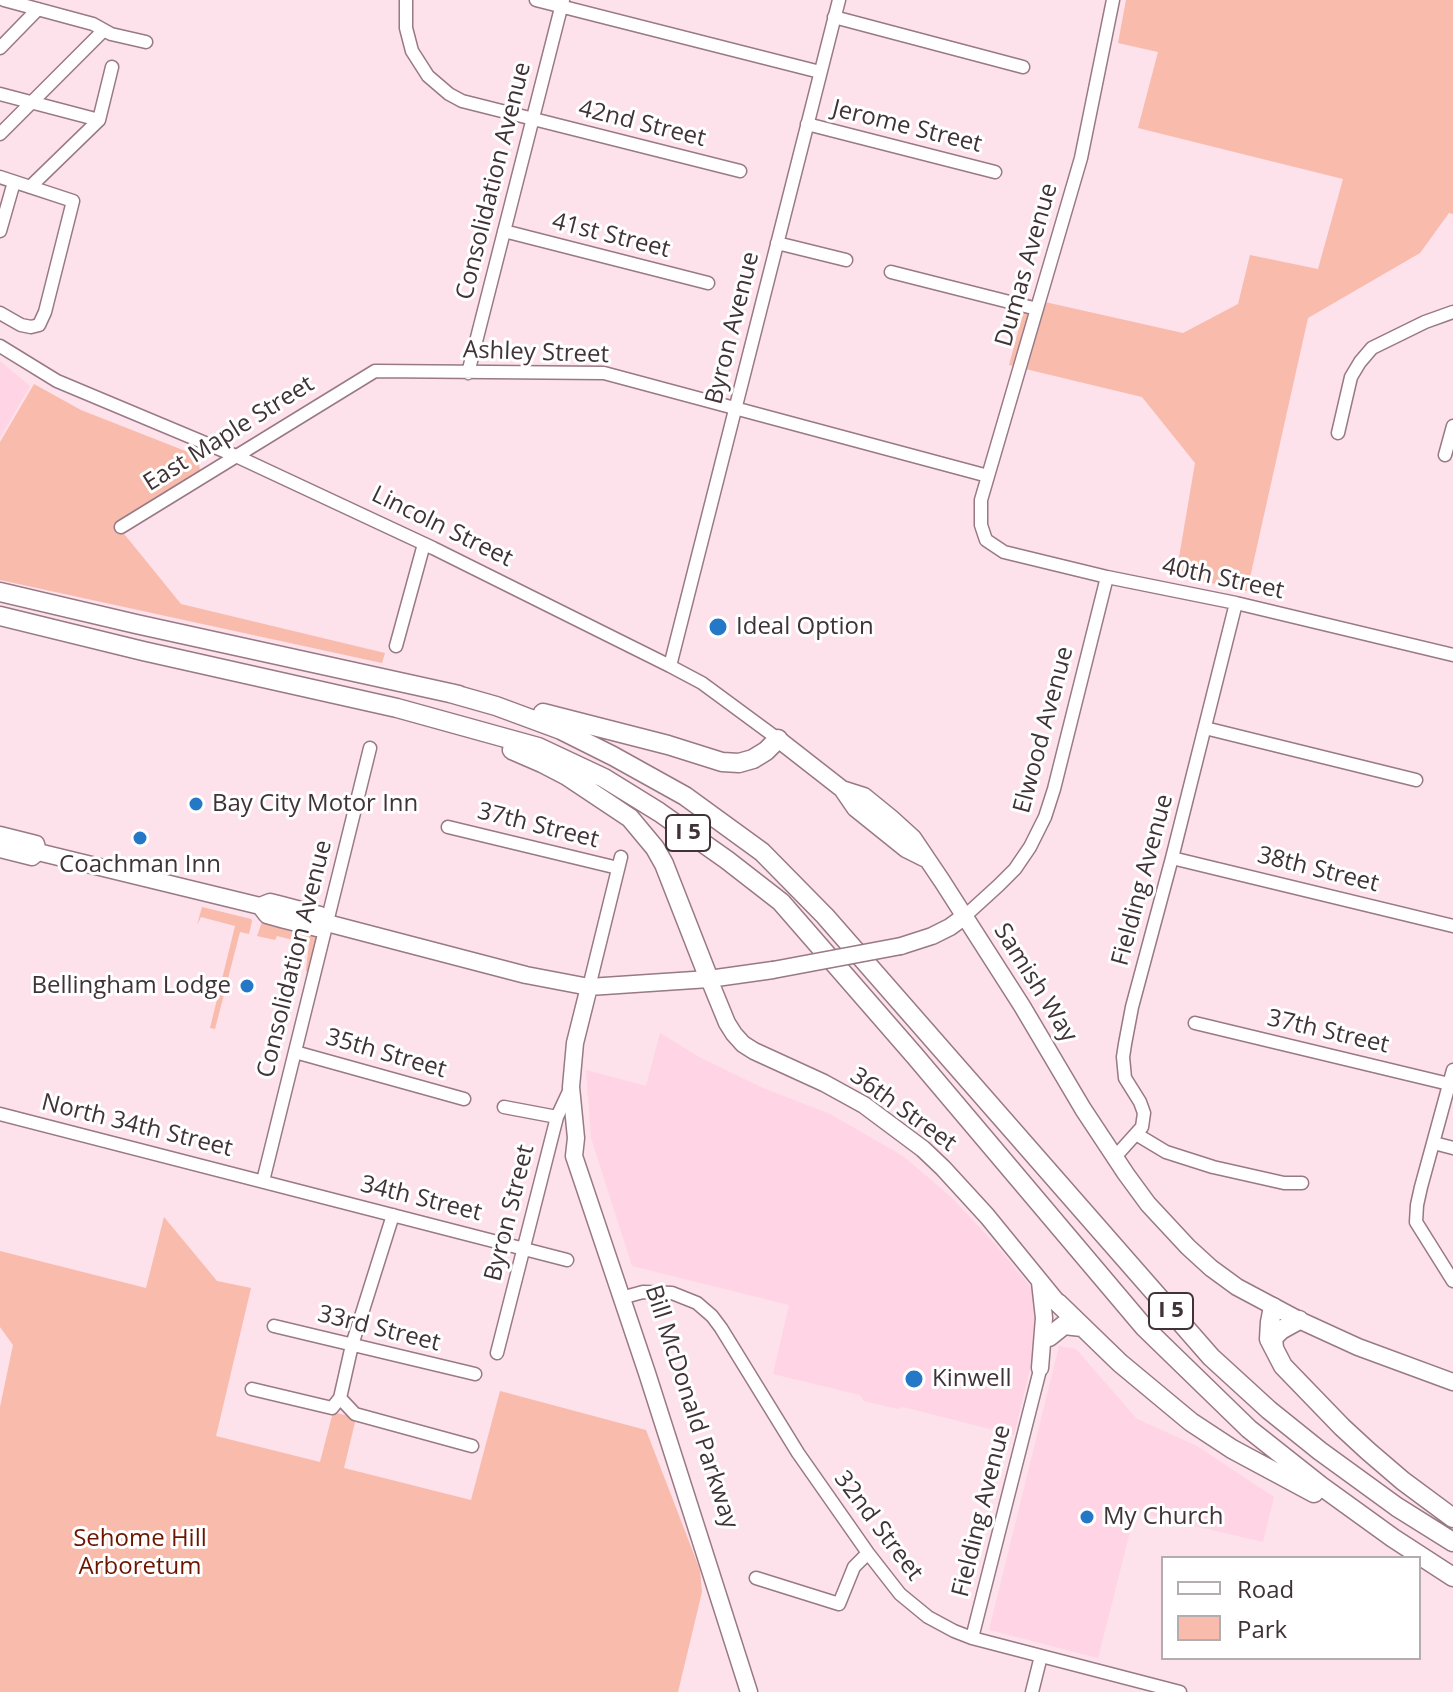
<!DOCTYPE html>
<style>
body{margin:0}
#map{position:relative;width:1453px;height:1692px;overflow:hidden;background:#fde1eb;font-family:"Open Sans",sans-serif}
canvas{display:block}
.legend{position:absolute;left:1161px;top:1556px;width:260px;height:104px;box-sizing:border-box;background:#fff;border:2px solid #b3adaf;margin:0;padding:10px 14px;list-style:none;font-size:24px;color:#403338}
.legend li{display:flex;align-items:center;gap:16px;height:40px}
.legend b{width:40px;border:2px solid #b3adaf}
</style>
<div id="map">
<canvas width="1453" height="1692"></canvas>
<ul class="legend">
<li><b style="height:10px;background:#fff"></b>Road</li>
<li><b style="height:22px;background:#f8bbac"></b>Park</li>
</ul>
</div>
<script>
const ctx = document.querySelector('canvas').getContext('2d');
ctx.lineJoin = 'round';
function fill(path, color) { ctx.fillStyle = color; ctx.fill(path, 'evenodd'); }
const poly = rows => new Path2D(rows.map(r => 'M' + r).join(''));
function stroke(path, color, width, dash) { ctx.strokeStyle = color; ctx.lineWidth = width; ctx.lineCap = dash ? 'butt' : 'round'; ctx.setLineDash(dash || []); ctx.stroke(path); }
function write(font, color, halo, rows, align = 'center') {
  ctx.font = font + ' "Open Sans",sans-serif'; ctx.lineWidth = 6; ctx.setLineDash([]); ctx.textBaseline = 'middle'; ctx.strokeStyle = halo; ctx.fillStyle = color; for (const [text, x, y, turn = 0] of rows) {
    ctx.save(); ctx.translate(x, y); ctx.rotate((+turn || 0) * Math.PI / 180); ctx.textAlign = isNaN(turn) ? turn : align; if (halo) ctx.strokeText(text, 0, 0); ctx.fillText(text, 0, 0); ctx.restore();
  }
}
fill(poly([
 [0,361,30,386,0,438],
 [660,1033,701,1058,763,1088,830,1114,903,1156,952,1198,995,1244,1036,1293,1038,1323,1031,1365,1014,1435,903,1407,898,1409,864,1401,860,1395,773,1374,789,1305,632,1266,591,1138,586,1070,646,1086],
 [1059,1346,1076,1349,1137,1419,1197,1446,1274,1497,1263,1542,1135,1512,1098,1658,989,1630]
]), '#ffd4e4');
fill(poly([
 [1126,0,1453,0,1453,214,1449,213,1420,253,1308,318,1247,591,1176,575,1195,463,1142,397,1009,365,1027,298,1183,333,1238,304,1250,255,1318,269,1343,179,1138,128,1158,52,1118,43],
 [34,384,81,410,198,456,200,471,116,524,181,604,385,653,382,663,0,580,0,442],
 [202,907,251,919,252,921,249,934,240,932,215,1029,210,1028,235,926,201,917,197,925],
 [262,922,316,935,310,974,307,973,306,969,309,944,277,936,275,940,257,936],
 [164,1217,217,1281,251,1288,216,1436,320,1462,333,1412,356,1418,344,1468,471,1500,500,1391,646,1430,700,1570,702,1592,678,1692,0,1692,0,1407,13,1345,0,1327,0,1251,146,1288]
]), '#f8bbac');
const minor = poly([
 [4,0,93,24,111,34,146,42],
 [406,0,406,28,412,51,428,76,449,94,462,101,740,171],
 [536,0,820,72],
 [1113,0,1081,158,981,500,981,525,986,540,1004,552,1107,577,1236,603,1453,655],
 [834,17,1023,67],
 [0,48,38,9],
 [0,94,99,120],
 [807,124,995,172],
 [0,134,101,33,102,29],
 [0,177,73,201,45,312,39,325,31,327,21,325,0,313],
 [30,187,99,120,112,67],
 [0,231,14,182],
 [504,231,708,283],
 [777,243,846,260],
 [891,272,1037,309],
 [0,346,57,381,236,456,433,548,670,666,702,683,778,739],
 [468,373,563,0],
 [1338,433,1351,377,1360,362,1372,348,1425,322,1453,312],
 [1445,455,1453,426],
 [121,527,375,371,604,373,988,476],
 [396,646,424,544],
 [670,666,839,0],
 [1205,728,1416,780],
 [448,827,618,868],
 [1172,858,1453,926],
 [965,916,999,885,1015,869,1030,847,1045,817,1054,789,1107,577],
 [589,987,621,857],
 [1195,1023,1449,1084],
 [295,1052,464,1099],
 [1453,1070,1421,1187,1417,1205,1416,1222,1453,1281],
 [504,1107,557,1117],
 [0,1114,567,1260],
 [1136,1134,1166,1152,1213,1167,1284,1183,1302,1183],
 [1434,1143,1453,1148],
 [1115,1157,1142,1127,1144,1113,1140,1102,1125,1078,1123,1057,1125,1044,1132,1007,1172,858,1236,603],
 [263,1181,370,748],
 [621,1298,643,1292,672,1293,697,1303,712,1316,721,1328,798,1453,868,1553,900,1594,928,1617,954,1631,972,1638,1180,1692],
 [274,1326,475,1374],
 [497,1353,557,1117,571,1087],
 [252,1389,332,1408,340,1398,352,1345,393,1215],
 [340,1398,355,1414,472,1446],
 [756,1578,839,1604,854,1567,868,1553],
 [972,1638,1042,1362],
 [1032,1692,1041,1656]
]);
const major = poly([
 [778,739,842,789,855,808,906,849,924,858],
 [842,789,864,796,891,818,913,838,942,881,1022,1006,1083,1109,1126,1174,1148,1204,1188,1247,1211,1268,1237,1287,1299,1320,1358,1347,1453,1382],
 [0,835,36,844,38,852],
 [0,849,32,857,38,852],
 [38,852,260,906,267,915,285,920,317,928,327,923],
 [260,906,270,902,278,904,320,915,327,923],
 [327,923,526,975,589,987,709,979,773,970],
 [901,946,932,936,950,927,965,916],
 [709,979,727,1023,734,1034,743,1044,754,1051,824,1083,864,1105,923,1149,943,1168,987,1216,1058,1303],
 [589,987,575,1043,571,1087,576,1138,574,1156,647,1373,749,1692],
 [1040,1368,1044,1318,1040,1282]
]);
const highway = poly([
 [0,592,136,624,459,695],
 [0,616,143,651,397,708,538,747,604,778,659,812,727,860,781,902,915,1056,1144,1327,1249,1429,1321,1486,1393,1538,1453,1577],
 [450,693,496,706,561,730,613,756,685,796,762,852,825,916,1211,1357,1269,1410,1320,1451,1397,1507,1453,1542],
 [543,713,668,745,722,762,739,763,753,759,766,751,778,739],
 [512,750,542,763,567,776,630,818,655,848,664,864,709,979],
 [1058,1303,1120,1363,1191,1422,1232,1449,1314,1493],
 [1273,1307,1270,1322,1269,1339,1283,1366,1342,1427,1368,1451,1403,1481,1453,1518],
 [1049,1337,1064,1325,1082,1327],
 [1274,1348,1273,1338,1281,1330,1299,1320]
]);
stroke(minor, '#987985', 15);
stroke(major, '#987985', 19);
stroke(highway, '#987985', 21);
stroke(minor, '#fff', 12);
stroke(major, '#fff', 16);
stroke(highway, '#fff', 18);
const majorBridge = poly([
 [773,970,901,946]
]);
stroke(majorBridge, '#987985', 19, []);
stroke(majorBridge, '#fff', 16);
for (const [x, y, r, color] of [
 [718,627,10,"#2578c6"],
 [196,804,8,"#2578c6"],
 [140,838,8,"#2578c6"],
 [247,986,8,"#2578c6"],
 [914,1379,10,"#2578c6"],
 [1087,1517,8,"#2578c6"]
]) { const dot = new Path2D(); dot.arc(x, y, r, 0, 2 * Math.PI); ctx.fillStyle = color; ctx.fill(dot); stroke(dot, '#fff', 3); }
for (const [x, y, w] of [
 [688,833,44],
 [1171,1311,44]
]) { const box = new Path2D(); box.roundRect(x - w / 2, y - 18, w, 36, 6); ctx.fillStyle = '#fff'; ctx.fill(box); stroke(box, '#403338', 2); }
write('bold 22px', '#403338', null, [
 ["I 5",688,833],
 ["I 5",1171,1311]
]);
write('24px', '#403338', '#fff', [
 ["42nd Street",642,124,14],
 ["Jerome Street",907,127,14],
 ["Consolidation Avenue",494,181,-76],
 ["41st Street",611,236,14],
 ["Dumas Avenue",1027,265,-74],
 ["Byron Avenue",733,328,-76],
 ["Ashley Street",536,353,2],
 ["East Maple Street",229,434,-32],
 ["Lincoln Street",442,527,26],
 ["40th Street",1223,579,12],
 ["Elwood Avenue",1044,730,-75],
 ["37th Street",538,826,14],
 ["38th Street",1318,870,14],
 ["Fielding Avenue",1143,880,-75],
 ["Consolidation Avenue",295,959,-76],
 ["Samish Way",1035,983,58],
 ["37th Street",1328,1032,13],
 ["35th Street",386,1054,16],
 ["36th Street",903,1110,36],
 ["North 34th Street",137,1126,14],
 ["34th Street",421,1199,14],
 ["Byron Street",510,1213,-76],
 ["33rd Street",379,1329,14],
 ["Bill McDonald Parkway",691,1407,72],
 ["Fielding Avenue",982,1511,-76],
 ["32nd Street",878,1526,53]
]);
write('24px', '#403338', '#fff', [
 ["Ideal Option",736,627],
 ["Bay City Motor Inn",212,804],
 ["Coachman Inn",140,865,"center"],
 ["Bellingham Lodge",231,986,"right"],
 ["Kinwell",932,1379],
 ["My Church",1103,1517]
], 'left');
write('24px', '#6c1601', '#fff', [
 ["Sehome Hill",140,1539],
 ["Arboretum",140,1567]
]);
</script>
